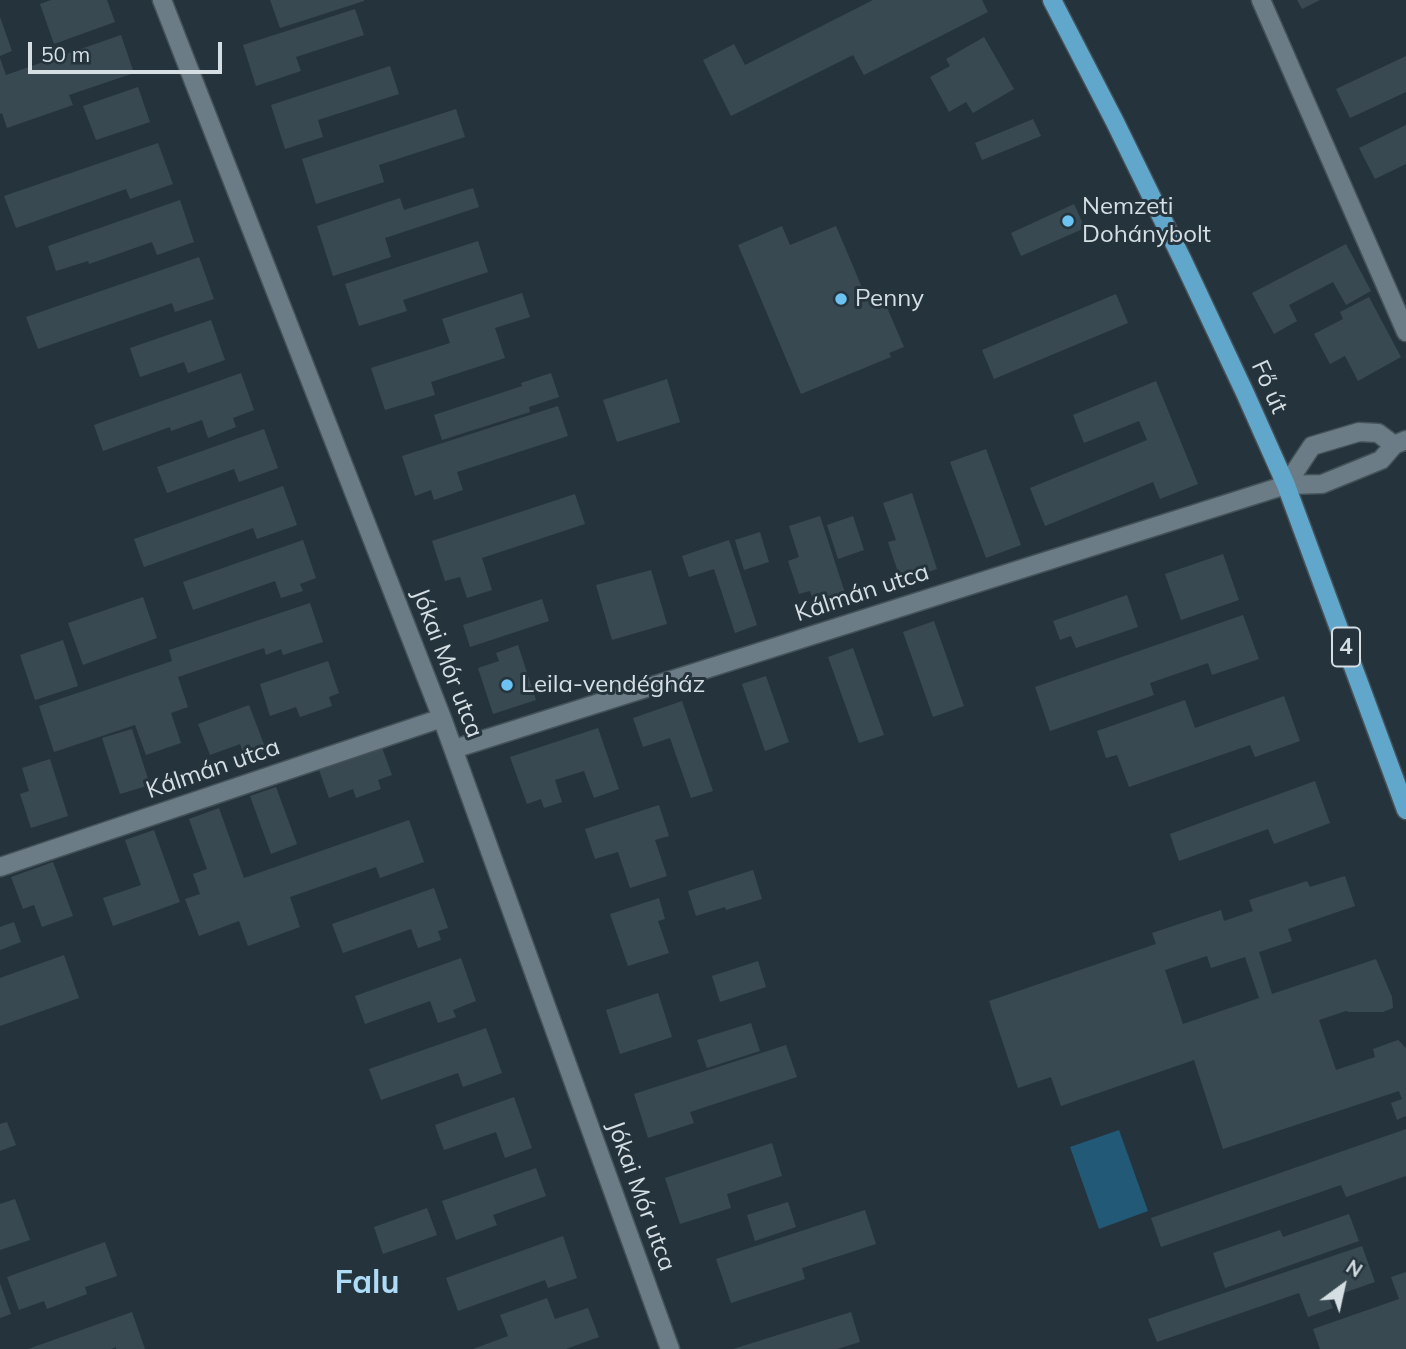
<!DOCTYPE html>
<meta charset="utf-8">
<style>
body{margin:0}
#map{position:relative;width:1406px;height:1349px;overflow:hidden;background:#25343c;font-family:Mulish,sans-serif}
canvas{display:block}
.north{position:absolute;left:1308px;top:1251px;width:70px;height:70px;-webkit-text-stroke:5px #25343c;paint-order:stroke;rotate:33deg;font-size:19px;font-weight:700;line-height:28px;text-align:center;color:#d4dee3}
.north::after{content:'';display:block;margin:auto;width:24px;height:32px;background:#d4dee3;clip-path:polygon(50% 0,100% 100%,50% 72%,0 100%)}
.scale{position:absolute;left:28px;top:42px;width:194px;height:32px;box-sizing:border-box;border:4px solid #d4dee3;border-top:0;padding-left:9px;font-size:21px;line-height:24px;white-space:nowrap;color:#d4dee3;-webkit-text-stroke:5px #25343c;paint-order:stroke}
</style>
<div id="map">
<canvas width="1406" height="1349"></canvas>
<div class="north">N</div>
<div class="scale">50 m</div>
</div>
<script>
const ctx = document.querySelector('canvas').getContext('2d');
ctx.lineJoin = 'round';
function fill(path, color) { ctx.fillStyle = color; ctx.fill(path, 'evenodd'); }
const poly = rows => new Path2D(rows.map(r => 'M' + r).join(''));
function stroke(path, color, width, dash) { ctx.strokeStyle = color; ctx.lineWidth = width; ctx.lineCap = dash ? 'butt' : 'round'; ctx.setLineDash(dash || []); ctx.stroke(path); }
function write(font, color, halo, rows, align = 'center') {
  ctx.font = font + ' Mulish,sans-serif'; ctx.lineWidth = 6; ctx.setLineDash([]); ctx.textBaseline = 'middle'; ctx.strokeStyle = halo; ctx.fillStyle = color; for (const [text, x, y, turn = 0] of rows) {
    ctx.save(); ctx.translate(x, y); ctx.rotate((+turn || 0) * Math.PI / 180); ctx.textAlign = isNaN(turn) ? turn : align; if (halo) ctx.strokeText(text, 0, 0); ctx.fillText(text, 0, 0); ctx.restore();
  }
}
fill(poly([
 [1119,1130,1148,1211,1099,1229,1070,1147]
]), '#215976');
fill(poly([
 [51,0,107,0,115,22,54,44,40,4],
 [270,0,364,0,364,1,280,28],
 [873,0,982,0,988,12,864,75,853,55,731,116,703,60,734,44,745,65],
 [1297,0,1320,0,1302,9],
 [355,9,364,35,296,57,301,71,256,86,243,45],
 [0,17,12,51,0,56],
 [121,35,134,73,69,95,73,105,7,128,2,113,0,114,0,58,6,75],
 [984,37,1014,89,973,113,966,102,949,112,930,77,950,66,946,59],
 [1406,56,1406,92,1350,118,1336,89],
 [390,66,399,94,318,120,323,137,285,149,271,105],
 [138,87,150,122,96,140,83,106],
 [456,109,465,137,379,165,384,182,316,204,302,159],
 [1033,119,1041,136,982,160,975,143],
 [1406,125,1406,164,1375,179,1359,148],
 [158,143,173,184,130,199,126,189,16,228,4,196],
 [473,188,479,207,385,238,391,257,333,276,317,226,400,198,404,210],
 [180,200,194,242,157,255,152,242,89,264,88,261,56,271,48,246],
 [1074,204,1085,228,1021,256,1011,233],
 [782,226,790,245,836,226,866,297,880,291,904,347,889,353,891,357,801,394,738,245],
 [478,241,488,272,403,300,407,311,359,326,345,284],
 [1346,244,1371,291,1346,305,1333,282,1289,305,1297,321,1274,334,1252,293],
 [199,257,214,299,175,312,172,303,38,349,26,317],
 [522,293,530,317,495,328,505,358,431,382,435,395,385,410,371,368,450,343,442,319],
 [1116,294,1128,323,994,379,982,350],
 [1369,297,1401,357,1358,381,1345,356,1330,364,1314,334,1343,319,1340,312],
 [211,320,225,360,188,373,184,362,140,377,130,348],
 [241,373,254,410,233,418,236,427,208,438,202,420,171,431,170,427,103,451,94,425],
 [551,373,559,397,529,407,530,412,442,440,434,415,522,386,521,383],
 [667,379,680,422,617,442,603,400],
 [1156,381,1198,484,1160,499,1153,482,1045,526,1030,488,1147,440,1139,421,1084,443,1073,415],
 [558,406,568,436,457,472,463,490,434,500,431,490,415,496,402,456],
 [264,429,278,468,239,482,234,469,167,493,157,467],
 [986,449,1021,545,986,558,950,462],
 [283,486,297,525,257,539,253,528,144,567,134,539],
 [912,493,937,569,901,581,888,542,896,540,883,503],
 [575,494,585,524,482,558,492,590,467,598,460,577,445,581,432,541],
 [820,516,846,596,815,606,810,591,799,594,788,561,799,557,789,526],
 [853,516,864,550,838,559,827,525],
 [760,532,769,562,744,570,735,540],
 [303,540,316,578,300,584,303,591,281,598,275,581,193,610,183,582],
 [729,540,757,625,735,633,714,569,689,577,682,556],
 [1223,554,1239,600,1181,620,1165,574],
 [651,570,667,624,612,640,596,585],
 [1127,595,1138,627,1076,648,1071,636,1060,640,1053,621],
 [143,597,157,638,83,665,68,623],
 [542,599,549,621,470,647,463,625],
 [310,603,323,642,283,655,281,649,266,655,264,648,178,677,188,707,171,713,181,743,146,755,135,725,54,752,39,706,172,661,169,650],
 [1243,615,1259,659,1212,675,1208,663,1150,683,1154,695,1050,731,1035,687],
 [934,621,964,706,933,717,903,632],
 [63,640,78,686,35,700,20,655],
 [518,645,536,700,493,714,478,668,499,661,496,653],
 [853,648,884,735,859,743,828,657],
 [328,661,339,693,329,697,332,706,300,717,296,707,270,716,260,684],
 [766,676,789,742,765,751,742,684],
 [1284,696,1300,741,1255,757,1250,745,1129,787,1117,755,1106,758,1097,731,1185,700,1195,728],
 [682,701,713,791,691,798,670,738,643,747,633,718],
 [249,705,265,747,244,755,240,744,210,755,198,724],
 [598,728,619,789,594,798,584,771,555,780,562,802,544,808,541,799,527,804,510,757],
 [132,729,150,785,120,794,102,738],
 [381,745,392,775,378,780,381,789,356,798,353,789,329,798,318,767],
 [50,759,68,816,31,828,20,794,29,791,22,768],
 [1315,781,1330,823,1274,844,1268,829,1179,861,1170,834],
 [276,787,297,844,271,854,250,796],
 [659,805,669,836,655,840,667,876,630,888,618,852,595,859,585,829],
 [219,808,244,878,409,820,424,862,380,878,376,867,290,897,300,927,248,946,239,921,199,936,185,899,200,894,193,874,207,869,189,819],
 [154,830,180,902,113,926,103,898,141,885,125,840],
 [53,862,73,916,42,927,34,905,23,909,11,877],
 [753,870,762,899,726,910,725,907,696,916,688,891],
 [1345,876,1355,906,1288,929,1292,941,1259,952,1272,994,1376,959,1392,997,1393,1008,1383,1012,1349,1012,1346,1011,1319,1020,1336,1070,1375,1057,1373,1049,1398,1040,1406,1048,1406,1116,1397,1120,1391,1103,1402,1099,1399,1091,1223,1149,1194,1060,1061,1106,1051,1077,1018,1088,989,1001,1156,944,1152,933,1221,910,1224,921,1253,911,1249,900,1307,881,1310,887],
 [1207,956,1211,968,1245,957,1259,998,1183,1024,1165,970],
 [434,888,448,928,438,931,441,940,418,948,411,929,343,953,332,924],
 [659,898,665,919,658,921,669,953,628,966,610,914],
 [14,922,21,942,0,950,0,927],
 [64,955,79,998,0,1026,0,978],
 [461,958,476,1001,453,1010,456,1017,438,1023,430,1001,365,1024,355,996],
 [758,961,766,987,720,1002,712,976],
 [658,993,672,1037,620,1054,606,1010],
 [751,1023,760,1051,707,1068,697,1040],
 [486,1028,502,1073,463,1087,458,1073,381,1100,369,1069],
 [786,1045,797,1077,690,1112,694,1123,648,1138,634,1094],
 [514,1097,532,1148,505,1158,496,1132,444,1150,435,1125],
 [7,1122,16,1145,0,1151,0,1124],
 [1406,1129,1406,1176,1346,1197,1341,1185,1161,1247,1151,1218],
 [772,1143,782,1176,727,1194,731,1208,680,1224,665,1178],
 [536,1168,546,1196,493,1215,497,1225,456,1240,442,1201],
 [15,1199,30,1240,0,1250,0,1204],
 [788,1202,796,1227,755,1241,747,1215],
 [427,1208,437,1235,383,1254,374,1227],
 [865,1210,876,1244,802,1268,805,1279,731,1303,716,1259],
 [1349,1214,1359,1241,1225,1288,1213,1253,1280,1230,1283,1237],
 [563,1236,577,1278,548,1288,545,1280,458,1311,446,1278],
 [105,1242,117,1276,85,1287,87,1294,47,1309,44,1301,19,1310,7,1277],
 [1362,1246,1375,1282,1329,1298,1333,1308,1308,1317,1299,1293,1157,1342,1148,1319],
 [1406,1272,1406,1349,1320,1349,1313,1329,1399,1299,1391,1277],
 [0,1283,11,1314,0,1318],
 [547,1298,555,1319,588,1308,599,1337,566,1349,473,1349,508,1336,500,1315],
 [132,1312,145,1349,116,1349,116,1347,111,1349,28,1349],
 [851,1312,860,1342,837,1349,733,1349]
]), '#394952');
const minor = poly([
 [162,0,442,718,670,1349],
 [1261,0,1406,332],
 [1286,485,1312,446,1359,432,1378,433,1394,445],
 [454,749,1286,485,1322,484,1381,460,1394,445,1406,440],
 [0,867,442,718]
]);
const major = poly([
 [1052,0,1115,122,1183,261,1245,393,1286,485,1406,810]
]);
stroke(minor, '#455259', 21);
stroke(major, '#455259', 21);
stroke(minor, '#6b7c86', 18);
stroke(major, '#61a7cb', 18);
for (const [x, y, r, color] of [
 [1068,221,7,"#6cc3f2"],
 [841,299,7,"#6cc3f2"],
 [507,685,7,"#6cc3f2"]
]) { const dot = new Path2D(); dot.arc(x, y, r, 0, 2 * Math.PI); ctx.fillStyle = color; ctx.fill(dot); stroke(dot, '#25343c', 2.5); }
for (const [x, y, w] of [
 [1346,647,28]
]) { const box = new Path2D(); box.roundRect(x - w / 2, y - 19.5, w, 39, 5); ctx.fillStyle = '#25343c'; ctx.fill(box); stroke(box, '#d4dee3', 2); }
write('bold 23px', '#d4dee3', null, [
 ["4",1346,647]
]);
write('24px', '#d4dee3', '#25343c', [
 ["Nemzeti",1082,207],
 ["Dohánybolt",1082,235],
 ["Penny",855,299],
 ["Leila-vendégház",521,685]
], 'left');
write('24px', '#d4dee3', '#25343c', [
 ["Fő út",1269,387,66],
 ["Kálmán utca",862,593,-18],
 ["Jókai Mór utca",447,663,69],
 ["Kálmán utca",213,769,-19],
 ["Jókai Mór utca",641,1196,70]
]);
write('bold 32px', '#aedbf6', '#25343c', [
 ["Falu",367,1283]
]);
</script>
